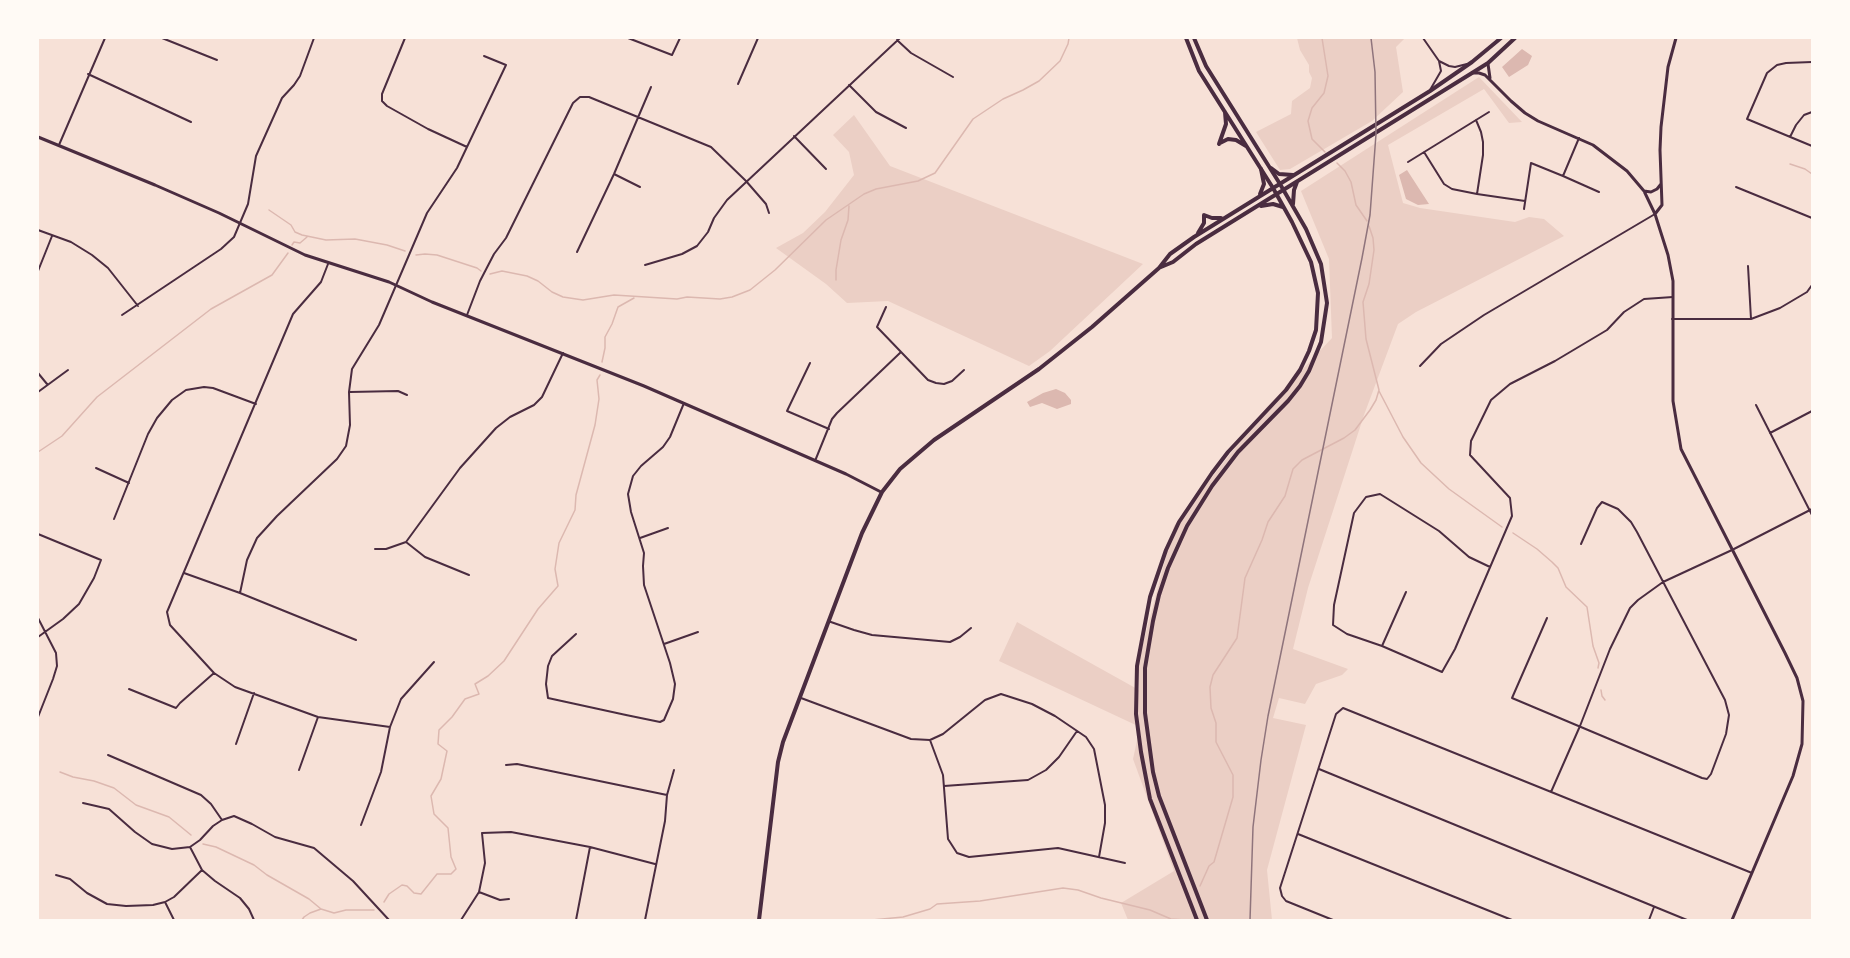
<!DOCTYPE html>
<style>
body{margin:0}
#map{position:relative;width:1850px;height:958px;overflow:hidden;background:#f7e1d7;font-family:"IBM Plex Sans",sans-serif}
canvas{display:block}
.frame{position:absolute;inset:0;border:39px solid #fffaf5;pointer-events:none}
</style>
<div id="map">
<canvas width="1850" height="958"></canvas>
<div class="frame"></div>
</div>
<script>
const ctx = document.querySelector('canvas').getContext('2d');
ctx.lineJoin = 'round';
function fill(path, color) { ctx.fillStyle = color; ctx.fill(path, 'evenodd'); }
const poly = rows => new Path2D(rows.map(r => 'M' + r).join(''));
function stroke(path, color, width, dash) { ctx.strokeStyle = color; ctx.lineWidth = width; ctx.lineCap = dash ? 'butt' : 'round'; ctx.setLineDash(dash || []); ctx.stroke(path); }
fill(poly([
 [1297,38,1405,38,1396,47,1403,92,1372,121,1290,169,1280,170,1256,132,1291,114,1292,101,1310,88,1312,78,1309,72,1309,65,1300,50],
 [1479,77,1522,122,1509,123,1484,89,1388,145,1403,203,1420,208,1515,222,1529,217,1544,219,1564,236,1416,312,1398,324,1364,415,1308,588,1293,649,1348,669,1342,675,1316,684,1305,704,1279,698,1273,718,1306,725,1267,870,1272,920,1128,920,1121,903,1174,871,1133,759,1140,727,999,661,1017,622,1139,690,1139,659,1174,526,1266,408,1332,338,1329,259,1301,191],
 [854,115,890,166,1143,264,1050,351,1029,366,888,301,847,303,826,284,776,248,803,233,825,212,854,175,849,152,833,135]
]), '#ebcfc5');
fill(poly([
 [1522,49,1532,56,1528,65,1509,77,1502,67],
 [1407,170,1429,204,1418,205,1406,199,1399,175],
 [1056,389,1065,393,1071,400,1071,404,1057,409,1042,403,1030,407,1027,402,1043,393]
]), '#dcb8b0');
stroke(poly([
 [1322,38,1328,76,1324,93,1312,108,1308,121,1312,139,1325,152],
 [1337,163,1345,171,1351,182,1356,205,1367,221],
 [1790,164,1805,169,1812,174],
 [269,210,291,225,295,232,302,235,326,240,355,239,387,245,405,251],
 [292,245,294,242,300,243,307,237],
 [416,255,425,254,437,255,477,268,481,271],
 [490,274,502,271,527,276,538,281,552,292,563,297,583,300,614,295,677,299,687,297,720,299,732,297,750,290,775,270,826,220,864,194,876,189,918,181,935,173,973,119,1003,99,1023,90,1039,81,1060,61,1068,44,1069,38],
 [836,280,836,270,841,240,848,220,849,206],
 [602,362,605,348,605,337,612,324,618,307,634,298],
 [1379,391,1403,437,1421,463,1449,489,1502,527],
 [38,452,62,436,97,397,211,309,272,275,288,253],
 [1513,533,1537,549,1552,562,1558,568,1566,587,1587,607,1593,646,1599,663,1598,668],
 [1601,690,1602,696,1605,700],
 [60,772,73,777,94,781,114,788,136,805,169,817,191,835],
 [203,844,216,847,254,865,267,875,309,899,321,909],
 [1200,886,1209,866,1214,862,1233,797,1233,775,1216,742,1216,723,1211,708,1210,687,1213,675,1237,638,1245,578,1262,540,1268,522,1285,496,1293,469,1302,460,1344,438,1355,430,1370,410,1376,400,1379,390,1366,339,1363,302,1369,284,1374,250,1373,238,1369,226],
 [384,902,389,894,402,885,407,886,414,893,421,894,437,874,451,874,456,869,451,857,448,828,434,814,431,796,441,779,447,751,438,744,439,730,452,717,465,699,479,694,475,684,488,676,504,661,538,609,558,586,555,569,559,543,575,510,576,495,595,425,599,399,597,380,600,375],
 [302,920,304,917,310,913,321,909,334,913,346,910,374,910],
 [872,920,903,917,930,909,937,904,980,901,1063,888,1078,890,1101,898,1150,910,1171,919,1185,920]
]), '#dcb8b0', 1.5);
stroke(poly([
 [162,38,217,60],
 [405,38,382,94,382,101,387,106,428,129,467,147],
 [628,38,672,55,680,38],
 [1423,38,1439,61,1441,71,1430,90],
 [897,40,911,53,953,77],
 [1439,61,1449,66,1455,67,1467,64],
 [1812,62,1786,63,1777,65,1767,73,1747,119,1812,146],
 [88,74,191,122],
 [738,84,758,38],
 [849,85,876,112,906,128],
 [794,136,826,169],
 [1790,137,1796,125,1804,115,1812,112],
 [1579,138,1563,176,1599,192],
 [59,145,105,38],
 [1424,152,1444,184,1452,189,1477,194,1483,155,1483,142,1481,132,1476,120],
 [1408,162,1489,112],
 [614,174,640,187],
 [1736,187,1812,218],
 [1477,194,1525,201],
 [1524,209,1531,163,1563,176],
 [38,230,71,242,92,255,108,268,138,306],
 [577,252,614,174,651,87],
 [328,264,321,282,293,314,167,612,170,625,214,673,235,687,318,717,390,727],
 [645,265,682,254,697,246,708,232,714,218,727,200,900,38],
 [1748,266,1751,319],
 [38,271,52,236],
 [886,307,877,327,928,380,936,383,944,384,952,381,964,370],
 [122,315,221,249,234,237,248,204,256,156,282,98,294,85,300,76,314,38],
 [467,315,480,281,494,254,506,238,568,113,573,103,580,97,589,97,711,147,746,181,766,204,769,213],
 [1672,319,1751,319,1780,308,1807,292,1812,285],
 [810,363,787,411,829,429],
 [1420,366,1441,344,1484,315,1655,214],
 [38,373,47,384],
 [38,392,68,370],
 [350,392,398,391,407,395],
 [1756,405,1812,515],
 [1770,433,1812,411],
 [815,461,832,419,837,413,901,352],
 [96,468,129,483],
 [114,519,148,434,157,418,172,400,186,390,204,387,213,388,256,404],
 [38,534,101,560,94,578,79,604,63,619,38,637],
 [640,538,668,528],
 [406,542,425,557,469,575],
 [375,549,386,549,406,542,460,468,496,428,510,417,534,405,542,397,563,353],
 [1490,567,1469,557,1439,531,1380,494,1366,497,1354,513,1334,605,1333,625,1347,634,1382,646,1442,672,1455,649,1512,516,1510,498,1470,455,1471,441,1491,400,1510,384,1555,361,1607,330,1624,312,1644,299,1673,297],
 [184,573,240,593,356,640],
 [240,593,247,560,257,538,277,516,337,459,346,446,350,425,349,392,352,369,379,325,427,213,457,168,506,65,484,56],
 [38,618,56,653,57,666,53,679,38,717],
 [1547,618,1512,698,1702,778,1707,779,1711,774,1726,734,1729,715,1725,700,1637,532,1631,522,1618,509,1602,502,1597,508,1581,544],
 [828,621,854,630,872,635,950,642,960,637,971,628],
 [576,634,552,656,548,666,546,684,548,698,626,715,660,722,664,720,673,699,675,684,670,663,644,585,643,566,644,553,631,512,628,494,633,476,641,466,663,447,670,437,684,403],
 [664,644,698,632],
 [1382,646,1406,592],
 [129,689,176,708,180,703,214,673],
 [801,698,911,739,930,740,943,734,985,700,1001,694,1032,704,1055,716,1086,737,1094,749,1105,805,1105,823,1099,857],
 [930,740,943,775,948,839,957,853,969,857,1058,848,1125,863],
 [236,744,254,693],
 [108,755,201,795,211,804,222,820],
 [506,765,517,764,667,795],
 [1319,769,1687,920],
 [299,770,318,717],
 [944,786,1028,780,1046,770,1059,757,1077,731],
 [1551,792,1580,726,1610,649,1630,608,1638,600,1663,582,1732,550,1812,509],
 [83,803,109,809,135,832,152,844,172,849,190,847,200,840,213,826,222,820,234,816,252,824,275,837,314,848,353,881,389,920],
 [361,825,381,772,390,727,401,699,434,662],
 [1298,834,1512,920],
 [190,847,202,870,215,881,240,898,249,909,254,920],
 [56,875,70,879,87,893,107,904,126,906,153,905,165,902,174,897,202,870],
 [479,892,500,900,509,899],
 [165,902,174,920],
 [461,920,479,892,485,863,482,833,511,832,590,847,655,864],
 [576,920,590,847],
 [645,920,665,821,667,795,674,770],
 [1333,920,1286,901,1282,896,1280,888,1336,714,1343,708,1752,873],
 [1649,920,1654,907]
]), '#4a2c40', 2);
stroke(poly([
 [1488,64,1490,78],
 [1474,73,1479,73,1485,75,1511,101,1525,113,1538,121,1593,145,1627,171,1644,191,1655,214,1668,255,1673,281,1673,401,1681,449,1785,653,1797,678,1803,701,1802,744,1793,776,1732,920],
 [38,137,155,185,219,213,305,255,389,282,432,302,644,386,846,474,881,492],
 [1644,191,1651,192,1657,189,1661,184],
 [1655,214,1662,205,1660,150,1661,127,1668,67,1676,38]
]), '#4a2c40', 3);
stroke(poly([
 [1186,38,1199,71,1273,188],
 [1194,38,1206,66,1280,184],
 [1220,143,1228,139,1236,140,1246,146],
 [1219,144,1226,124,1225,112]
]), '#4a2c40', 4);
stroke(poly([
 [1271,168,1279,174,1293,175],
 [1260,194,1264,184,1261,169],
 [1293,204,1294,190,1297,182],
 [1261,206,1273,204,1283,207],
 [1198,233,1204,223,1204,215,1212,218,1221,218],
 [1161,267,1173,262,1196,244,1472,73,1488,63,1515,38],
 [759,920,778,762,783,742,862,533,882,492,900,469,934,440,1039,369,1092,327,1159,268,1170,254,1194,237,1430,91,1472,62,1501,38],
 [1197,920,1150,799,1141,752,1136,714,1137,666,1150,597,1166,550,1179,522,1212,473,1228,452,1286,390,1300,370,1309,351,1316,330,1318,293,1311,262,1292,222,1273,188],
 [1207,920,1159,796,1153,772,1145,713,1145,668,1153,621,1159,595,1168,568,1187,526,1212,486,1238,452,1288,401,1300,386,1309,371,1321,342,1327,303,1321,264,1306,229,1280,184]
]), '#4a2c40', 4);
stroke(poly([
 [1250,920,1253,827,1261,760,1268,716,1362,258,1370,215,1376,134,1375,72,1371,38]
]), '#8f747c', 1.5);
</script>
